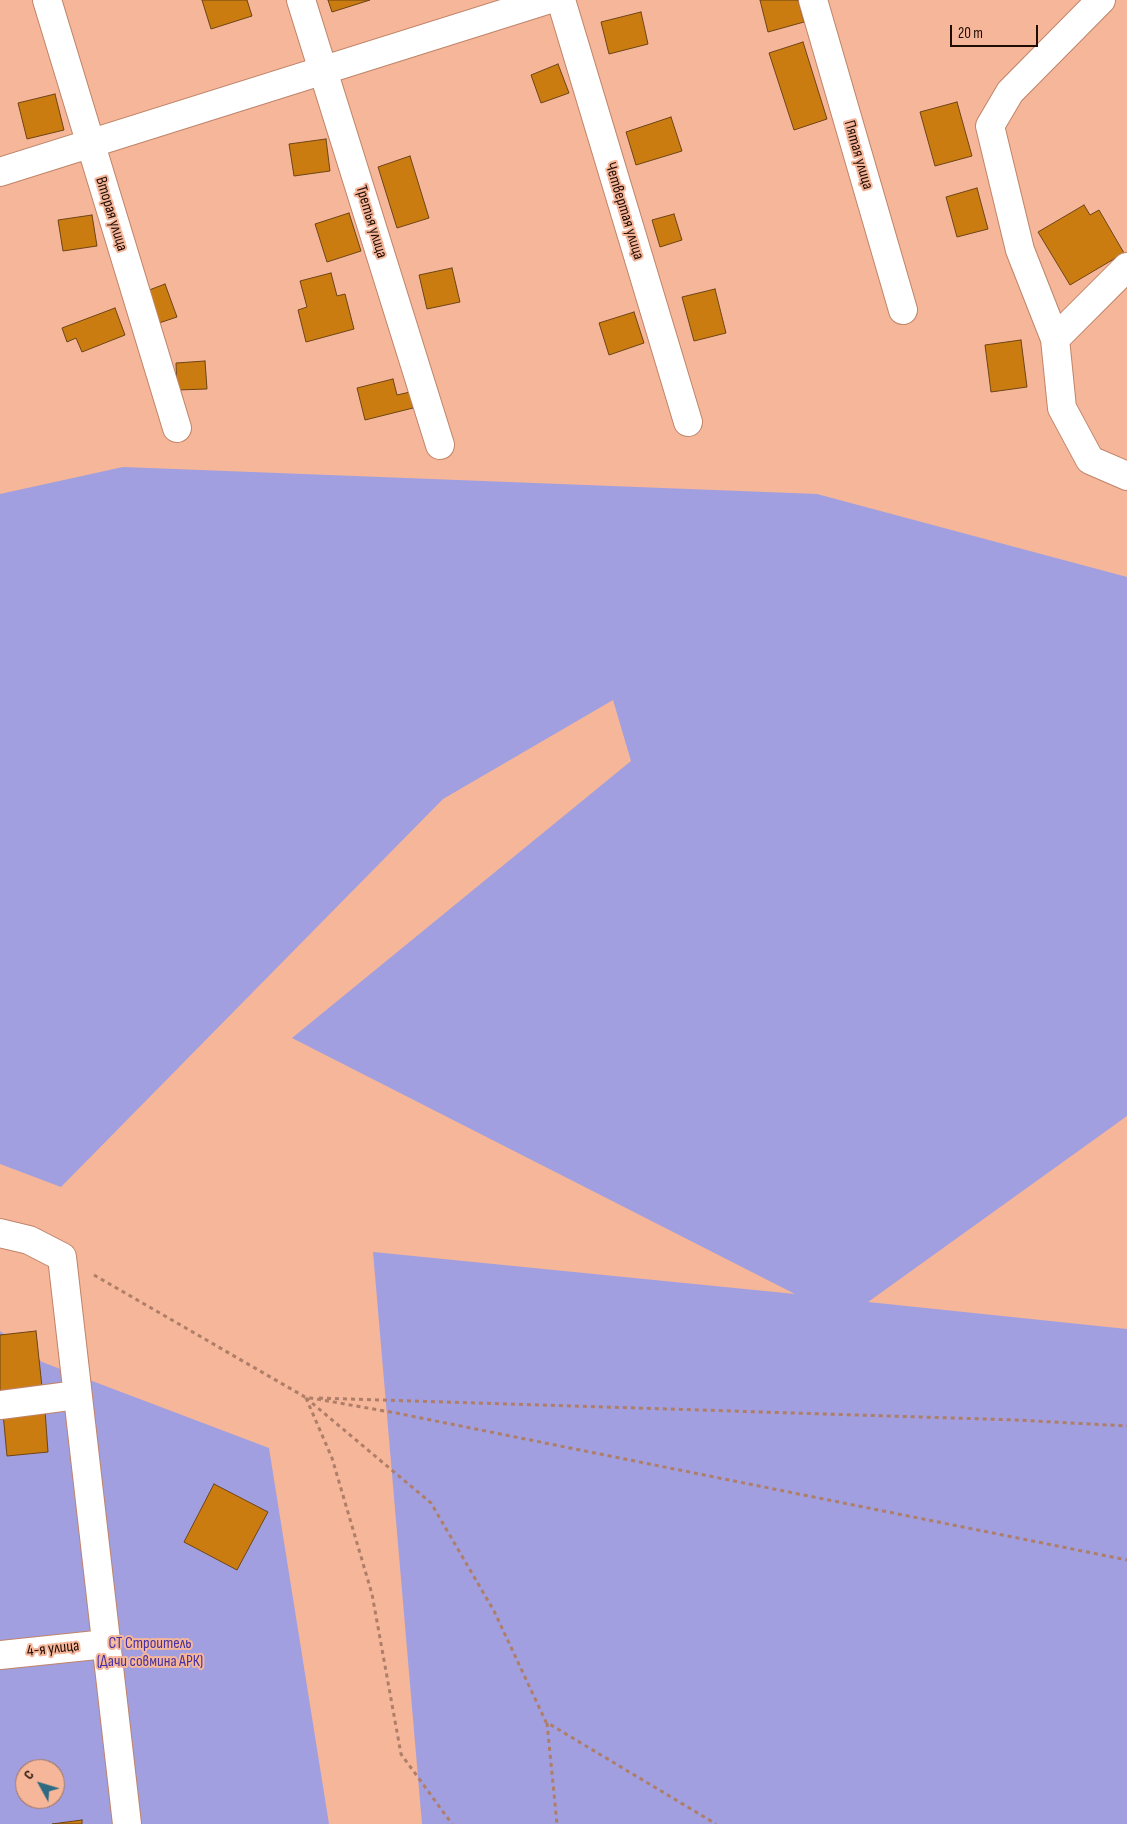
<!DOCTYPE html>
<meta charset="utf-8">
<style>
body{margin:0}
#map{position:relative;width:1127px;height:1824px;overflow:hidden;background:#f5b69a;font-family:"Sofia Sans Condensed",sans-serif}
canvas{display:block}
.north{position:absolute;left:15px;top:1759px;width:50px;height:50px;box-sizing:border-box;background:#f5b69a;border:1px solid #a0725e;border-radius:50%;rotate:309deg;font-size:14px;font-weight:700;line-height:20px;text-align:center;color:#210c03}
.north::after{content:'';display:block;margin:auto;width:18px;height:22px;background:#2e6b82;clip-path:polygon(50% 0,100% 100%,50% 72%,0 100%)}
.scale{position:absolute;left:950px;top:25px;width:88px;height:22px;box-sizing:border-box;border:2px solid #210c03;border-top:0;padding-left:6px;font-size:15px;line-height:18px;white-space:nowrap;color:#210c03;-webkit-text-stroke:4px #f5b69a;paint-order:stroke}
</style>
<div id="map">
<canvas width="1127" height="1824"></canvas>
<div class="north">С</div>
<div class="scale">20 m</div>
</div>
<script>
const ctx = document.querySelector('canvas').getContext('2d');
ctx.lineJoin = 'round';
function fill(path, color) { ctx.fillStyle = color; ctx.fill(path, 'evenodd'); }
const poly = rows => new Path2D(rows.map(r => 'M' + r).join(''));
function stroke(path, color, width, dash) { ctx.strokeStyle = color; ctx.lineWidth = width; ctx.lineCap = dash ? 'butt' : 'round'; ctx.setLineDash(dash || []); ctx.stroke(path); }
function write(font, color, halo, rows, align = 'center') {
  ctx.font = font + ' "Sofia Sans Condensed",sans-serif'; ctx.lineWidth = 4; ctx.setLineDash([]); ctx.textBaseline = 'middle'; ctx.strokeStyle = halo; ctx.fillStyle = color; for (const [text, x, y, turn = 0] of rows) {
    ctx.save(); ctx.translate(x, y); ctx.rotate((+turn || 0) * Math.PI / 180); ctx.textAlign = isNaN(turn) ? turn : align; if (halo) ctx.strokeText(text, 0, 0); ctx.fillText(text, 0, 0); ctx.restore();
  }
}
fill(poly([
 [123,467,817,494,1127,577,1127,1116,868,1302,1127,1329,1127,1824,422,1824,373,1252,795,1294,292,1038,631,761,613,700,443,799,61,1187,0,1164,0,494],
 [0,1331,42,1362,269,1448,329,1824,0,1824],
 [25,1769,55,1769,55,1799,25,1799]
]), '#a19fdf');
const building = poly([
 [202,0,247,0,252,16,211,29,202,0],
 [328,0,370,0,332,12,328,0],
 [760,0,798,0,804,22,768,32,760,0],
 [641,12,648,44,609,54,601,22,641,12],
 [803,42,827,119,794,130,769,53,803,42],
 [558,64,569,93,541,103,531,75,558,64],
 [55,94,64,130,27,139,18,103,55,94],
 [957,102,972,156,935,166,920,112,957,102],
 [671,117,682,151,636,165,626,132,671,117],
 [326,139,330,171,294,176,289,144,326,139],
 [410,156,429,218,397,228,378,167,410,156],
 [977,188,988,229,957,237,946,197,977,188],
 [1084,205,1090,215,1099,210,1124,253,1070,285,1038,232,1084,205],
 [349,213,361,251,327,262,315,224,349,213],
 [674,214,682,240,660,247,652,220,674,214],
 [92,215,97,246,63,251,58,220,92,215],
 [452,268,460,302,427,309,419,275,452,268],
 [331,273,337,296,345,294,354,329,306,342,298,310,307,307,300,281,331,273],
 [165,284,177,317,156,324,144,292,165,284],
 [715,289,726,333,694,341,682,297,715,289],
 [115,308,125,335,82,352,76,338,67,342,62,328,115,308],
 [634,312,644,343,609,355,599,323,634,312],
 [1021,340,1027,387,991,392,985,345,1021,340],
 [205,361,207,389,177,390,176,363,205,361],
 [393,379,397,395,410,392,413,408,365,420,357,388,393,379],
 [36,1331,42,1387,0,1392,0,1335,36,1331],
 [45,1410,48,1452,7,1456,3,1413,45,1410],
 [214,1484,268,1512,237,1570,184,1542,214,1484],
 [82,1820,82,1824,52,1824,82,1820]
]);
fill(building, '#cb7c10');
stroke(building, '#6d4415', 1);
const street = poly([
 [47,0,177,428],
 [301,0,440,445],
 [561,0,688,422],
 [813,0,903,310],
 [1101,0,1010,92,990,126,1020,250,1055,339,1062,408,1090,460,1127,476],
 [0,172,547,0],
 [1055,339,1127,267],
 [0,1233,29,1240,62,1257,127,1824],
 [0,1405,77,1395],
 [0,1655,106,1644]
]);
stroke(street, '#bf8469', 30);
stroke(poly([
 [94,1275,305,1397,396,1413,1127,1560],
 [306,1398,431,1503,494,1611,546,1722,716,1824],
 [306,1398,332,1458,372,1594,401,1754,452,1824],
 [319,1398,1016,1420,1127,1426],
 [547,1723,557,1824]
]), '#af7e68', 3, [4, 4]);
stroke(street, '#fff', 28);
write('16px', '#210c03', '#f5b69a', [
 ["Пятая улица",858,155,74],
 ["Четвертая улица",624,211,73],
 ["Вторая улица",111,214,73],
 ["Третья улица",371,222,73],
 ["4-я улица",53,1649,-6]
]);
write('16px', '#4730a2', '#f5b69a', [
 ["СТ Строитель",150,1644],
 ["(Дачи совмина АРК)",150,1662]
]);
</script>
